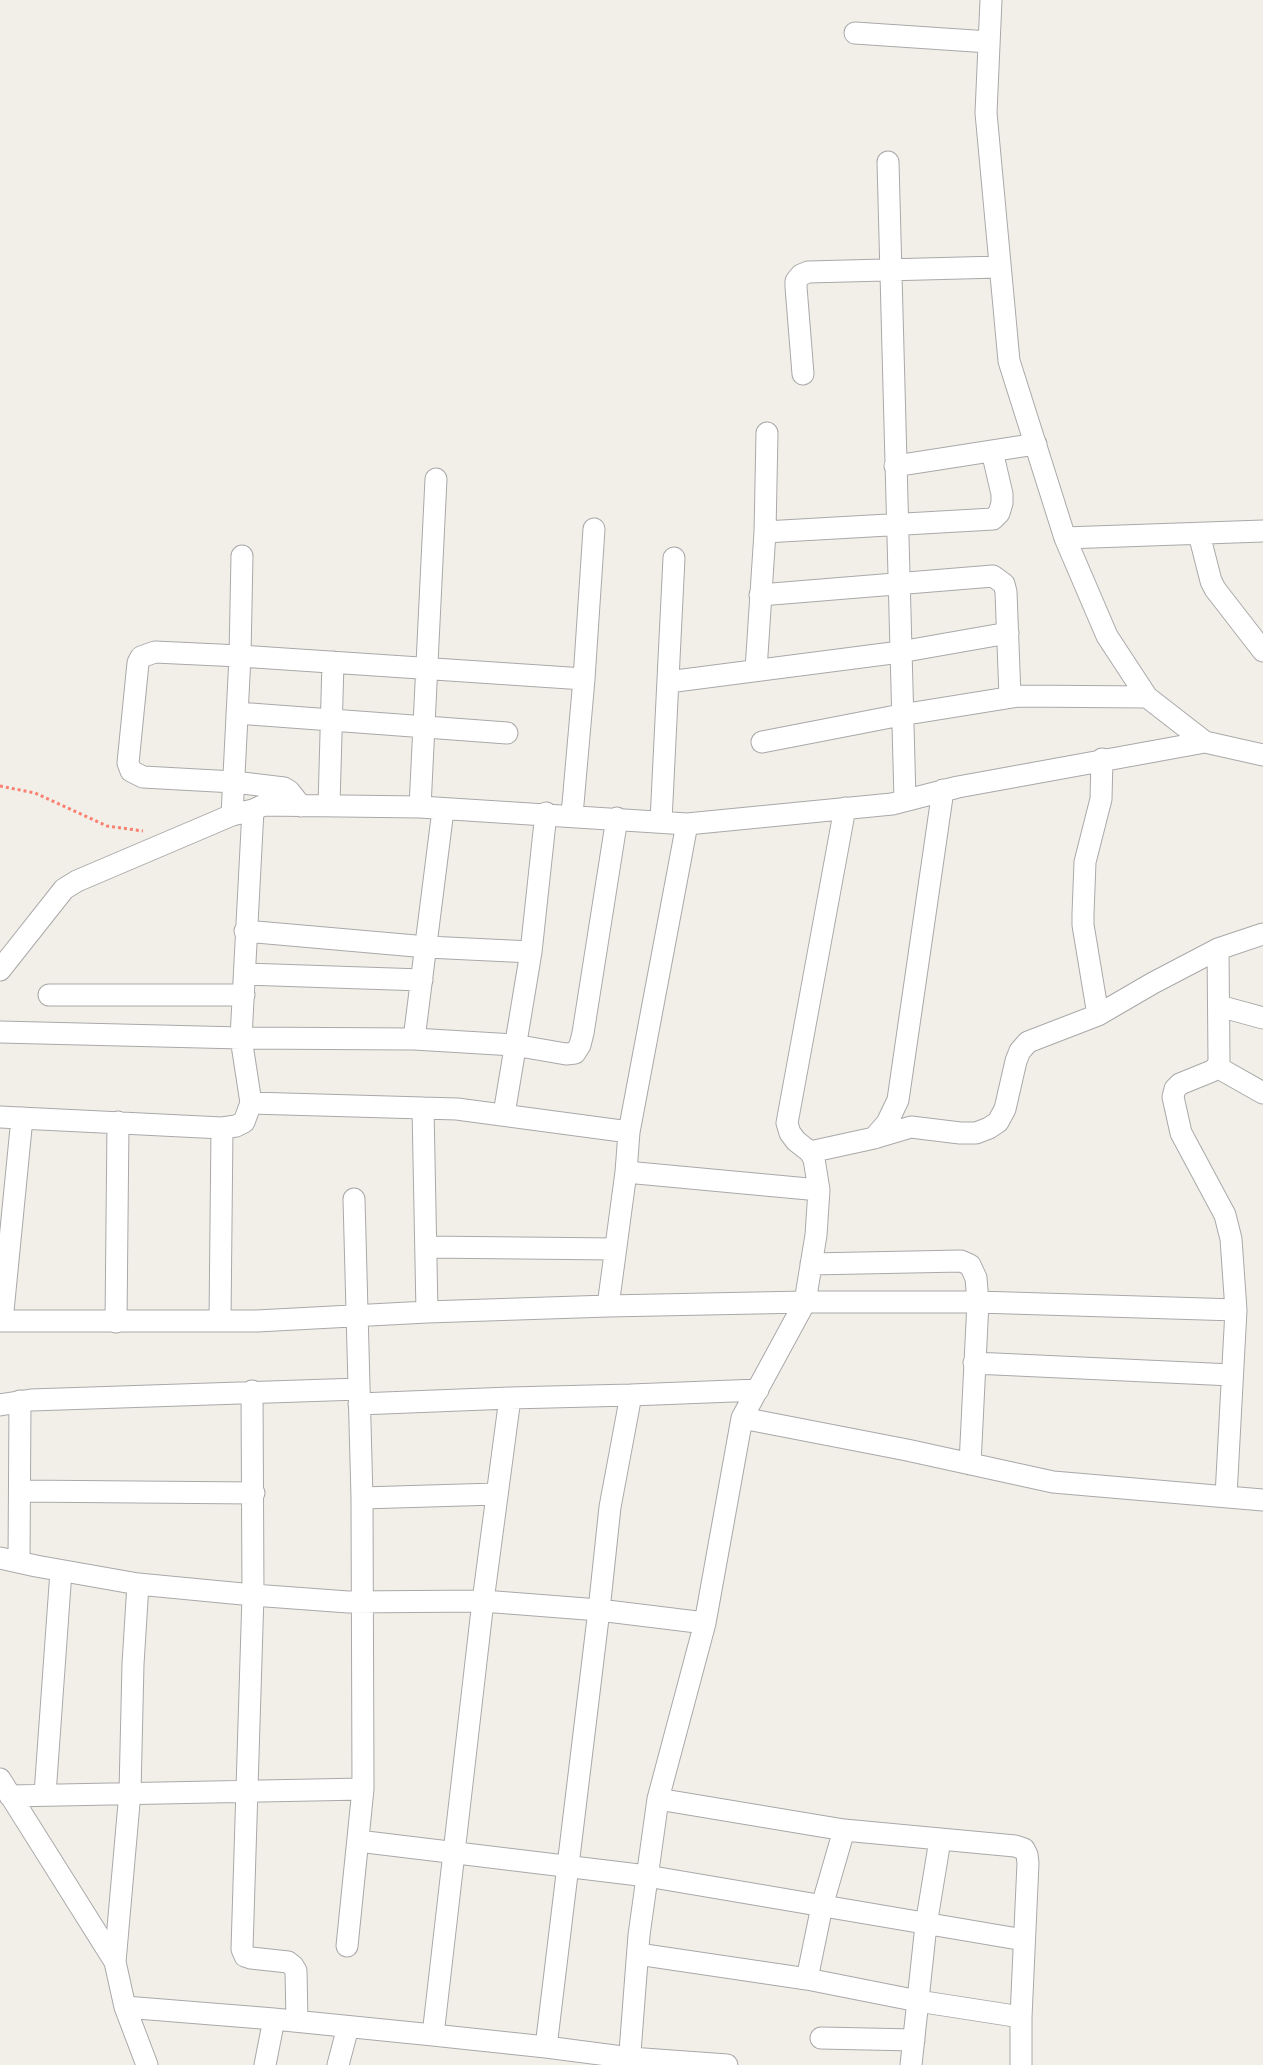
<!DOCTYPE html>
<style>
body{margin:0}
canvas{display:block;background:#f2efe9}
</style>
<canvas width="1263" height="2065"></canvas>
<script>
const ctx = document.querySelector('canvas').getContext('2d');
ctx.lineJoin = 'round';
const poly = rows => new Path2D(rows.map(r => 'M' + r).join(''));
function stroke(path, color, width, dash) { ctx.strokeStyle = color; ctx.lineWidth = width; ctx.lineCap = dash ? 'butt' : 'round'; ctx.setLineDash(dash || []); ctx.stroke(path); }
const minor = poly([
 [991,0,986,113,1009,361,1065,538,1107,636,1147,697,1205,742],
 [855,33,989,42],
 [888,162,905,800],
 [803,374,796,287,796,281,801,275,808,272,1000,267],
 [895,466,1036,444],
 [765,532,993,519,999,513,1002,503,1002,494,992,451],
 [1199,534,1211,581,1215,589,1263,651],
 [1065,538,1263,531],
 [760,595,993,576,1004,584,1006,592,1010,697],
 [756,670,765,532,767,433],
 [668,682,900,652,1008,633],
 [237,713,507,733],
 [762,742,901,715,1019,696,1147,697],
 [301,806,289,791,284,788,234,782,143,777,131,771,128,763,138,663,141,657,155,652,240,656,584,679],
 [329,806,333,662],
 [420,807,436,479],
 [232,815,240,656,242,556],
 [572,815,584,679,594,529],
 [661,821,674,558],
 [245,931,427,947,531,952],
 [1218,949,1219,1061,1217,1067,1212,1071,1180,1084,1175,1089,1173,1097,1181,1133,1225,1215,1231,1239,1236,1310,1226,1496],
 [0,970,64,889,77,881,232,815,253,810],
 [245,974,422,980],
 [49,995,244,995],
 [1219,1006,1263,1018],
 [1098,1015,1083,925,1083,914,1085,862,1101,799,1102,759],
 [0,1032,241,1038,414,1039,514,1045,566,1054,575,1053,580,1045,583,1033,617,818],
 [414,1039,443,810],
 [1217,1067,1263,1093],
 [423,1108,427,1312],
 [504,1114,531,952,546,813],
 [0,1117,222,1128,236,1126,244,1122,251,1103],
 [629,1132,687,824],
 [874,1138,887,1123,898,1100,943,790],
 [810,1152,874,1138,911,1127,960,1133,976,1133,989,1128,998,1122,1005,1109,1016,1061,1020,1051,1028,1042,1098,1015,1153,983,1218,949,1263,934],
 [819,1190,626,1172,629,1132,457,1109,251,1103,241,1038,253,810,264,805,420,807,687,824,892,804,958,787,1205,742,1263,755],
 [426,1247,615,1249],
 [811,1264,961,1261,970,1265,976,1278,978,1302,970,1464],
 [608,1306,626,1172],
 [0,1321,257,1321,427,1312,608,1306,805,1302,978,1302,1236,1310],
 [2,1321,22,1118],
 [220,1321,222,1128],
 [116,1322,118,1122],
 [974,1363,1232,1375],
 [252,1391,253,1595,138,1584,133,1664,130,1792,115,1962,125,2007,274,2019,433,2035,483,1601,510,1398,631,1395,610,1507,599,1610,546,2047,630,2058,727,2065],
 [631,1395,758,1390],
 [359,1404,510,1398],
 [0,1405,31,1400,359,1389],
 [742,1418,907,1450,1053,1482,1263,1500],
 [20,1491,254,1493],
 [362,1498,496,1494],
 [0,1558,36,1566,138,1584],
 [19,1562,20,1401],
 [0,1779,115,1962],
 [45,1794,61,1571],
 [10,1796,363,1789],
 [658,1799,844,1830,1015,1846,1024,1849,1027,1855,1028,1863,1021,2017,1021,2065],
 [358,1841,647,1876,1024,1940],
 [347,1946,363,1789,362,1498,354,1199],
 [638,1954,807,1979,918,2001,1021,2017],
 [807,1979,822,1906,844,1830],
 [125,2007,147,2065],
 [297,2021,296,1971,293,1966,288,1962,251,1958,245,1956,242,1949,253,1595,348,1602,483,1601,599,1610,705,1623],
 [433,2035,546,2047],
 [821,2038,914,2040],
 [265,2065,274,2019],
 [338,2065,348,2027],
 [629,2065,639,1935,658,1799,705,1623,742,1418,805,1302,816,1235,819,1190,814,1159,810,1152,796,1141,790,1133,787,1123,845,808],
 [911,2065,926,1925,940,1840]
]);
stroke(minor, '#a9a9a9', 23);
stroke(poly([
 [0,786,35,793,107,826,143,831]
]), '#fa8072', 3, [3, 3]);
stroke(minor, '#fff', 21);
</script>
